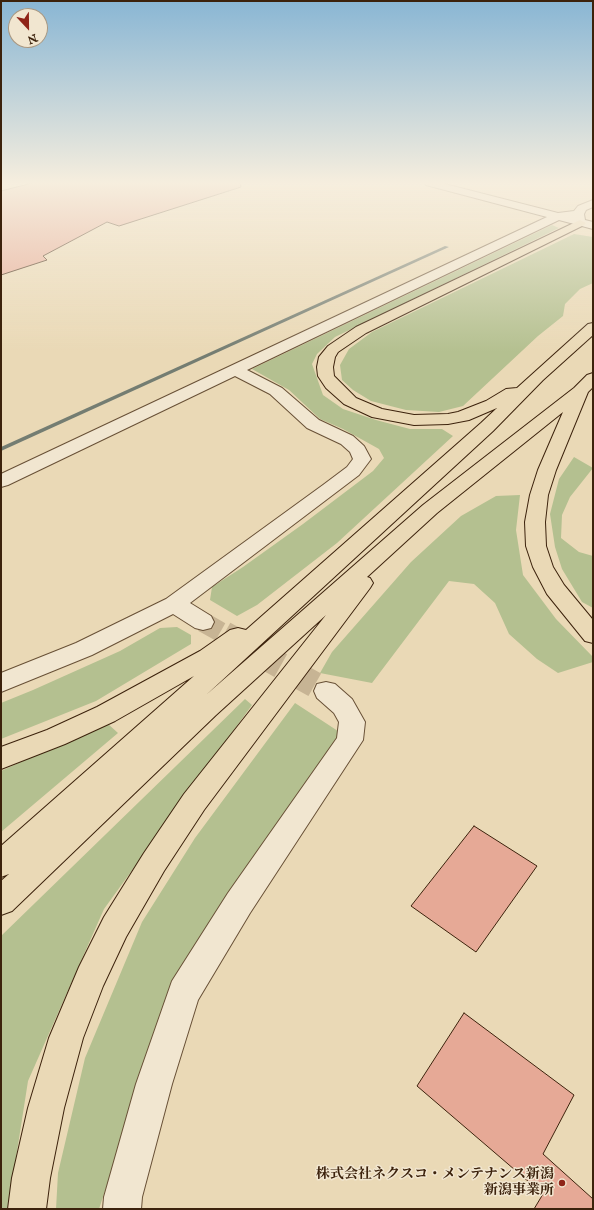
<!DOCTYPE html>
<meta charset="utf-8">
<style>
body{margin:0}
#map{position:relative;width:594px;height:1210px;overflow:hidden;background:#ead9b6;font-family:"IM FELL English",serif}
canvas{display:block}
.frame{position:absolute;inset:0;border:2px solid #3c220c;pointer-events:none}
.north{position:absolute;left:8px;top:8px;width:40px;height:40px;box-sizing:border-box;background:#f1e6d0;border:1px solid #a99882;border-radius:50%;rotate:158deg;font-size:11px;font-weight:700;line-height:16px;text-align:center;color:#3c220c}
.north::after{content:'';display:block;margin:auto;width:14px;height:18px;background:#8f2418;clip-path:polygon(50% 0,100% 100%,50% 72%,0 100%)}
</style>
<div id="map">
<canvas width="594" height="1210"></canvas>
<div class="frame"></div>
<div class="north">N</div>
</div>
<script>
const ctx = document.querySelector('canvas').getContext('2d');
ctx.lineJoin = 'round';
function fill(path, color) { ctx.fillStyle = color; ctx.fill(path, 'evenodd'); }
const poly = rows => new Path2D(rows.map(r => 'M' + r).join(''));
function stroke(path, color, width, dash) { ctx.strokeStyle = color; ctx.lineWidth = width; ctx.lineCap = dash ? 'butt' : 'round'; ctx.setLineDash(dash || []); ctx.stroke(path); }
function write(font, color, halo, rows, align = 'center') {
  ctx.font = font + ' "IM FELL English","Noto Serif JP",serif'; ctx.lineWidth = 3; ctx.setLineDash([]); ctx.textBaseline = 'middle'; ctx.strokeStyle = halo; ctx.fillStyle = color; for (const [text, x, y, turn = 0] of rows) {
    ctx.save(); ctx.translate(x, y); ctx.rotate((+turn || 0) * Math.PI / 180); ctx.textAlign = isNaN(turn) ? turn : align; if (halo) ctx.strokeText(text, 0, 0); ctx.fillText(text, 0, 0); ctx.restore();
  }
}
fill(poly([
 [552,225,559,228,335,337,317,354,312,364,323,395,343,409,376,420,410,429,442,429,453,436,337,543,257,605,237,616,210,600,212,587,243,567,303,524,373,471,384,458,379,449,343,429,320,419,289,390,252,369],
 [574,234,593,237,593,283,580,289,565,304,563,316,538,336,463,406,439,412,406,410,371,401,353,390,342,380,340,365,349,349,372,332],
 [574,457,593,468,570,497,562,515,561,538,579,552,593,556,593,608,582,602,562,569,555,547,550,514,559,479],
 [520,495,516,530,523,575,556,619,593,657,593,662,558,673,537,659,509,634,495,603,474,584,449,581,372,683,320,673,332,652,411,562,461,516,496,496],
 [177,627,191,635,191,644,96,701,1,739,1,703,33,690,120,651,160,628],
 [245,699,252,705,104,909,28,1081,8,1209,1,1209,1,936],
 [295,703,341,733,176,976,99,1209,56,1209,58,1173,85,1058,142,922,195,838],
 [107,723,118,733,1,832,1,771]
]), '#b4c090');
fill(poly([
 [445,246,449,247,1,451,1,447,445,246]
]), '#747d72');
const building = poly([
 [32,183,240,183,241,187,119,226,107,222,43,256,47,260,1,275,1,191,32,183],
 [474,826,537,866,476,952,411,906,474,826],
 [464,1013,574,1095,543,1154,593,1199,593,1209,534,1209,543,1194,417,1086,464,1013]
]);
fill(building, '#e6a996');
stroke(building, '#3c220c', 1);
stroke(poly([
 [203,622,226,635]
]), '#c7b494', 20, [20, 10]);
stroke(poly([
 [224,634,326,691]
]), '#c7b494', 26, [26, 13]);
const minor = poly([
 [425,183,441,183,558,213,574,211,578,206,593,200,593,207,586,210,584,214,585,220,593,222,593,229,559,220,247,370,282,388,319,420,353,436,364,446,371,459,359,475,190,603,211,616,214,622,211,628,203,630,195,628,173,614,92,655,1,692,1,673,76,643,166,599,323,485,347,467,353,459,350,452,341,444,307,428,270,394,235,376,8,485,1,487,1,474,547,217,426,185,425,183],
 [326,682,335,684,352,699,365,722,363,740,250,913,198,1000,172,1084,142,1197,141,1209,103,1209,104,1197,136,1084,172,981,228,893,337,738,339,722,334,713,317,698,314,691,317,684,326,682]
]);
const highway = poly([
 [580,220,586,223,584,225,366,333,338,352,335,357,333,367,334,376,356,398,382,409,414,415,448,414,458,412,486,401,506,389,517,388,588,324,593,323,593,335,543,380,493,431,206,695,423,505,574,388,587,375,593,373,593,387,588,392,556,470,548,495,545,522,546,546,553,567,564,585,593,620,593,643,585,641,547,594,533,567,526,546,525,522,530,495,538,470,563,412,437,513,367,577,370,578,373,583,370,588,204,810,164,871,126,937,103,986,83,1038,64,1108,50,1178,46,1209,8,1209,12,1178,28,1108,49,1038,79,967,104,917,144,853,184,794,326,615,216,715,12,911,1,915,1,881,9,874,1,877,1,846,194,676,115,721,65,744,1,769,1,747,47,730,97,707,200,651,230,630,238,628,246,630,481,423,497,408,469,420,448,424,414,425,372,417,344,404,326,388,318,376,317,367,319,357,328,346,356,327,580,220]
]);
stroke(minor, '#685036', 2);
stroke(highway, '#3c220c', 2);
fill(minor, '#f1e6d0');
fill(highway, '#ead9b6');
const sky = ctx.createLinearGradient(0, 0, 0, 352);
sky.addColorStop(0, '#89b6d4');
sky.addColorStop(0.52, '#f6eede');
sky.addColorStop(1, '#f6eede00');
ctx.fillStyle = sky;
ctx.fillRect(0, 0, 594, 352);
for (const [x, y, r, color] of [
 [562,1183,4,"#8f2418"]
]) { const dot = new Path2D(); dot.arc(x, y, r, 0, 2 * Math.PI); ctx.fillStyle = color; ctx.fill(dot); stroke(dot, '#f1e6d0', 1.5); }
write('bold 14px', '#3c220c', '#f1e6d0', [
 ["株式会社ネクスコ・メンテナンス新潟",554,1175],
 ["新潟事業所",554,1191]
], 'right');
</script>
